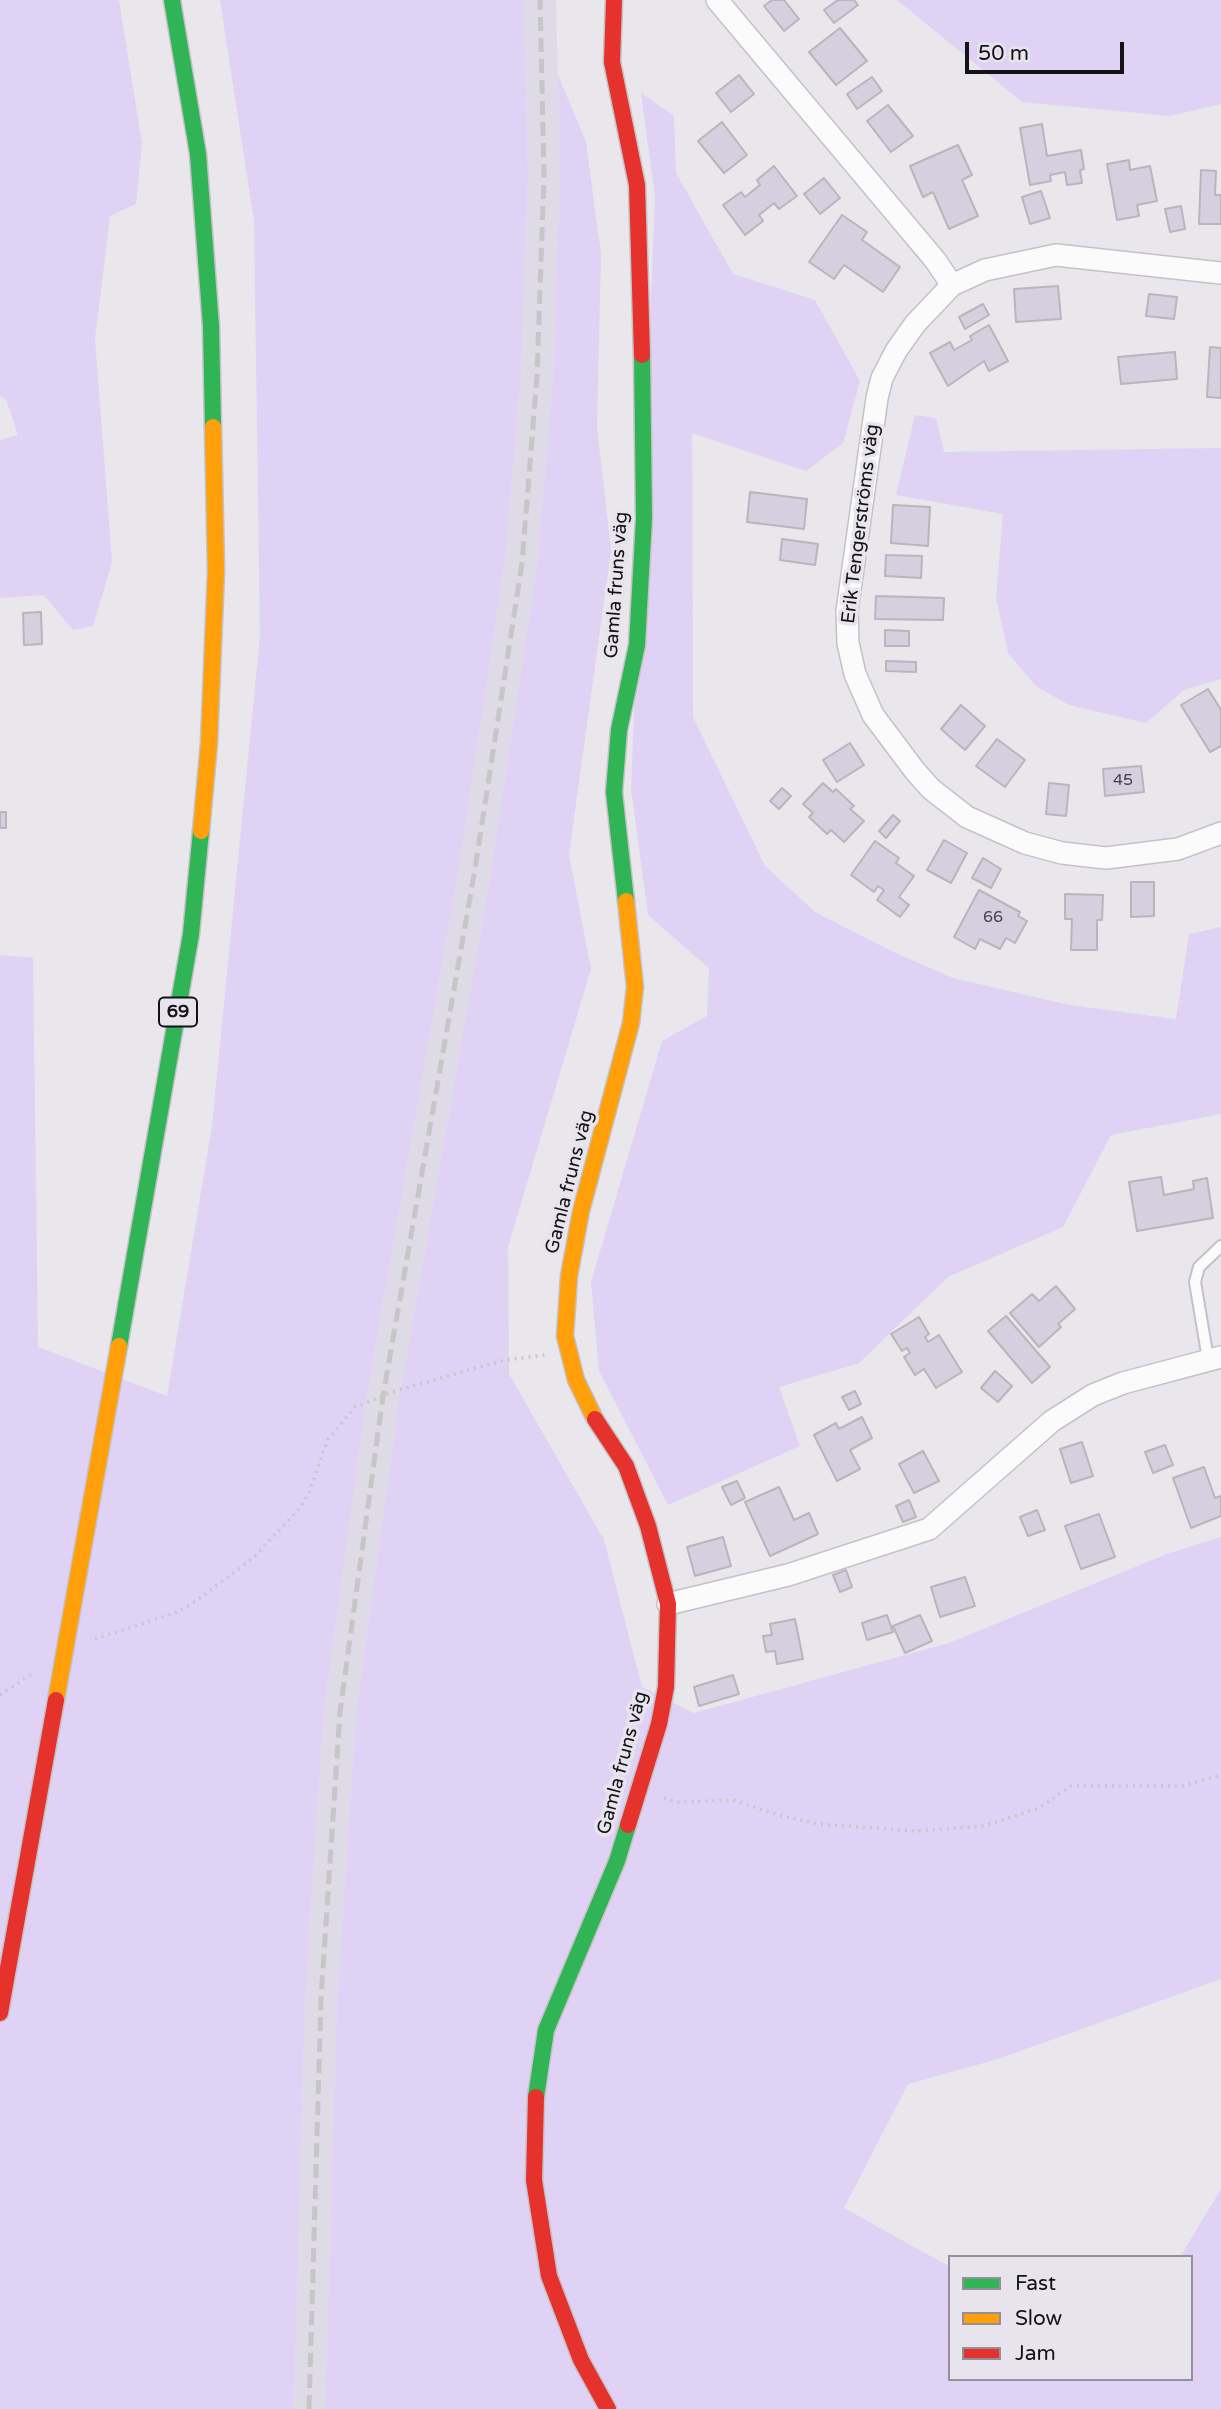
<!DOCTYPE html>
<meta charset="utf-8">
<style>
body{margin:0}
#map{position:relative;width:1221px;height:2409px;overflow:hidden;background:#e9e6ec;font-family:"Varela Round",sans-serif}
canvas{display:block}
.legend{position:absolute;left:948px;top:2255px;width:245px;height:126px;box-sizing:border-box;background:#e8e4ee;border:2px solid #939097;margin:0;padding:9px 12px;list-style:none;font-size:21px;color:#131215}
.legend li{display:flex;align-items:center;gap:14px;height:35px}
.legend b{width:35px;border:2px solid #939097}
.scale{position:absolute;left:965px;top:42px;width:159px;height:32px;box-sizing:border-box;border:4px solid #131215;border-top:0;padding-left:9px;font-size:21px;line-height:24px;white-space:nowrap;color:#131215;-webkit-text-stroke:5px #e8e4ee;paint-order:stroke}
</style>
<div id="map">
<canvas width="1221" height="2409"></canvas>
<ul class="legend">
<li><b style="height:9px;background:#30b455"></b>Fast</li>
<li><b style="height:9px;background:#ff9f0a"></b>Slow</li>
<li><b style="height:9px;background:#e5322d"></b>Jam</li>
</ul>
<div class="scale">50 m</div>
</div>
<script>
const ctx = document.querySelector('canvas').getContext('2d');
ctx.lineJoin = 'round';
function fill(path, color) { ctx.fillStyle = color; ctx.fill(path, 'evenodd'); }
const poly = rows => new Path2D(rows.map(r => 'M' + r).join(''));
function stroke(path, color, width, dash) { ctx.strokeStyle = color; ctx.lineWidth = width; ctx.lineCap = dash ? 'butt' : 'round'; ctx.setLineDash(dash || []); ctx.stroke(path); }
function write(font, color, halo, rows, align = 'center') {
  ctx.font = font + ' "Varela Round",sans-serif'; ctx.lineWidth = 7; ctx.setLineDash([]); ctx.textBaseline = 'middle'; ctx.strokeStyle = halo; ctx.fillStyle = color; for (const [text, x, y, turn = 0] of rows) {
    ctx.save(); ctx.translate(x, y); ctx.rotate((+turn || 0) * Math.PI / 180); ctx.textAlign = isNaN(turn) ? turn : align; if (halo) ctx.strokeText(text, 0, 0); ctx.fillText(text, 0, 0); ctx.restore();
  }
}
fill(poly([
 [524,0,556,0,560,175,553,377,537,565,491,872,399,1400,356,1714,337,2000,325,2409,294,2409,305,1998,324,1710,367,1395,459,867,505,561,521,375,528,175]
]), '#dedae6');
fill(poly([
 [0,0,119,0,142,144,136,204,110,216,95,339,112,562,93,626,73,630,44,595,0,598,0,440,18,435,6,399,0,396],
 [220,0,524,0,528,175,521,375,505,561,459,867,367,1395,324,1710,305,1998,294,2409,0,2409,0,955,33,958,38,1347,167,1396,212,1126,260,636,254,221],
 [897,0,1221,0,1221,104,1170,116,1022,102],
 [558,75,586,142,601,254,597,427,611,551,569,854,591,969,508,1247,509,1374,604,1540,642,1687,694,1713,949,1643,1167,1554,1221,1537,1221,1979,998,2059,908,2084,844,2208,950,2267,950,2379,1191,2379,1191,2257,1180,2257,1221,2189,1221,2409,325,2409,337,2000,356,1714,399,1400,491,872,537,565,553,377,560,175],
 [641,93,674,116,676,173,733,274,815,300,860,381,843,443,806,471,692,433,693,717,765,866,815,912,891,951,953,978,1069,1005,1176,1019,1189,934,1221,927,1221,1114,1111,1135,1063,1227,948,1277,859,1363,779,1387,800,1446,668,1505,599,1371,591,1282,662,1041,707,1016,709,968,648,915,631,788,655,197],
 [915,415,936,418,944,452,1221,448,1221,679,1184,690,1146,723,1069,705,1036,686,1008,653,996,598,1003,514,896,495]
]), '#e0d2f4');
const building = poly([
 [772,0,784,0,799,19,784,31,764,6,772,0],
 [838,0,854,0,858,5,834,23,824,10,838,0],
 [840,28,867,61,836,85,809,52,840,28],
 [739,75,754,94,731,112,716,93,739,75],
 [872,77,882,91,857,109,847,94,872,77],
 [888,105,913,136,891,152,867,121,888,105],
 [722,122,747,155,724,173,698,141,722,122],
 [1042,124,1047,156,1081,150,1084,169,1080,170,1082,183,1067,185,1065,172,1050,175,1051,181,1030,185,1020,128,1042,124],
 [958,145,972,175,962,180,978,216,949,229,933,192,923,197,910,166,958,145],
 [1129,160,1130,170,1150,166,1157,201,1137,205,1139,216,1117,220,1107,164,1129,160],
 [774,166,797,196,779,209,774,203,759,215,763,221,745,235,723,205,741,192,745,197,760,185,757,180,774,166],
 [1201,170,1216,171,1215,195,1221,195,1221,224,1199,224,1201,170],
 [824,178,840,198,820,214,804,194,824,178],
 [1041,191,1050,218,1030,224,1022,197,1041,191],
 [1181,206,1185,229,1170,232,1165,209,1181,206],
 [842,215,867,232,862,240,900,267,883,292,844,265,834,279,809,262,842,215],
 [1058,286,1061,319,1016,322,1014,289,1058,286],
 [1149,294,1177,297,1174,319,1146,316,1149,294],
 [983,304,989,315,965,329,959,317,983,304],
 [989,325,1008,361,989,371,984,361,948,386,930,353,950,342,954,350,972,340,970,336,989,325],
 [1210,347,1221,348,1221,398,1207,397,1210,347],
 [1175,352,1177,379,1121,384,1118,357,1175,352],
 [750,492,807,499,804,529,747,522,750,492],
 [893,505,930,507,928,546,891,543,893,505],
 [782,539,818,544,815,565,780,560,782,539],
 [886,555,922,556,921,578,885,576,886,555],
 [876,596,944,598,943,620,875,619,876,596],
 [41,612,42,644,24,645,23,613,41,612],
 [885,630,909,631,909,646,885,646,885,630],
 [886,661,916,662,916,672,886,671,886,661],
 [1208,689,1221,710,1221,746,1210,752,1181,705,1208,689],
 [961,705,985,726,965,750,941,729,961,705],
 [997,739,1025,760,1005,787,976,766,997,739],
 [850,743,864,765,837,782,823,760,850,743],
 [1141,766,1144,792,1105,796,1103,769,1141,766],
 [823,783,833,792,836,789,854,806,850,809,864,821,844,842,831,830,827,834,809,817,813,813,803,804,823,783],
 [1049,783,1069,785,1066,816,1046,814,1049,783],
 [782,788,791,796,779,809,770,801,782,788],
 [0,812,6,812,6,828,0,828,0,812],
 [893,815,900,821,886,838,879,831,893,815],
 [944,840,967,853,951,883,927,870,944,840],
 [875,841,899,858,896,863,914,876,899,897,909,905,900,917,877,900,884,890,878,886,874,892,851,875,875,841],
 [983,858,1001,869,991,888,972,878,983,858],
 [1131,882,1154,882,1154,916,1131,917,1131,882],
 [979,890,1020,912,1018,916,1027,921,1015,943,1006,938,1000,949,980,939,975,949,954,937,979,890],
 [1065,894,1103,895,1102,920,1097,920,1097,950,1071,950,1072,919,1065,919,1065,894],
 [1161,1177,1164,1195,1194,1189,1193,1181,1207,1178,1213,1218,1137,1231,1129,1182,1161,1177],
 [1056,1286,1075,1309,1058,1324,1061,1327,1039,1347,1010,1313,1032,1294,1039,1301,1056,1286],
 [1006,1316,1050,1367,1032,1383,988,1331,1006,1316],
 [919,1317,929,1334,925,1337,928,1342,939,1335,962,1372,936,1388,924,1369,915,1375,904,1357,910,1353,907,1348,902,1351,891,1334,919,1317],
 [995,1371,1012,1386,998,1402,981,1388,995,1371],
 [855,1391,861,1404,849,1410,842,1397,855,1391],
 [862,1417,872,1438,850,1450,860,1469,837,1481,814,1435,836,1423,839,1429,862,1417],
 [1082,1442,1093,1476,1071,1483,1060,1449,1082,1442],
 [1165,1445,1173,1465,1153,1473,1145,1452,1165,1445],
 [923,1451,939,1481,914,1493,899,1464,923,1451],
 [1204,1467,1215,1498,1221,1496,1221,1516,1191,1528,1173,1478,1204,1467],
 [737,1481,745,1498,731,1505,722,1487,737,1481],
 [779,1487,794,1520,809,1513,818,1534,770,1556,745,1502,779,1487],
 [909,1500,916,1517,903,1522,896,1506,909,1500],
 [1037,1510,1045,1530,1028,1536,1020,1517,1037,1510],
 [1099,1514,1115,1557,1081,1569,1065,1526,1099,1514],
 [723,1537,731,1566,695,1576,687,1547,723,1537],
 [846,1570,852,1587,840,1592,833,1575,846,1570],
 [965,1577,975,1606,940,1617,931,1587,965,1577],
 [887,1615,893,1632,867,1640,862,1623,887,1615],
 [920,1615,932,1641,905,1653,893,1626,920,1615],
 [795,1619,803,1659,777,1664,775,1651,766,1652,763,1636,772,1635,770,1624,795,1619],
 [733,1675,739,1694,699,1706,694,1687,733,1675]
]);
fill(building, '#d6cfdf');
stroke(building, '#b8b6ba', 2);
const lane = poly([
 [1208,1359,1195,1282,1199,1267,1221,1246]
]);
const street = poly([
 [717,0,935,260,952,285],
 [1221,273,1056,255,985,270,952,285,915,324,896,351,882,378,877,398,847,611,848,643,855,674,873,715,915,771,931,789,967,817,1025,843,1062,853,1106,858,1178,849,1221,833],
 [668,1604,788,1575,929,1529,1052,1421,1093,1395,1123,1383,1221,1357]
]);
const fast = poly([
 [172,0,198,154,211,326,213,427],
 [626,901,614,792,619,730,637,645,644,518,642,355],
 [119,1346,191,934,201,831],
 [536,2097,546,2030,617,1861,628,1825]
]);
const slow = poly([
 [201,831,209,743,216,571,213,427],
 [595,1419,576,1380,565,1336,569,1276,581,1211,631,1023,635,987,626,901],
 [56,1700,119,1346]
]);
const jam = poly([
 [614,0,612,62,637,185,642,355],
 [595,1419,626,1466,648,1526,668,1604,666,1687,659,1724,628,1825],
 [0,2013,56,1700],
 [536,2097,534,2180,549,2276,581,2360,608,2409]
]);
stroke(lane, '#c4c2c6', 14);
stroke(street, '#c4c2c6', 24);
stroke(fast, '#c4c2c6', 19);
stroke(slow, '#c4c2c6', 19);
stroke(jam, '#c4c2c6', 19);
stroke(poly([
 [95,1639,175,1613,196,1601,253,1558,301,1507,309,1492,328,1439,355,1407,398,1390,505,1360,545,1355],
 [0,1695,33,1673],
 [664,1798,679,1802,733,1800,781,1816,819,1824,915,1831,984,1826,1039,1808,1071,1786,1182,1786,1221,1775]
]), '#c7c7c9', 3.5, [2, 5]);
stroke(lane, '#fcfbfc', 10);
stroke(street, '#fcfbfc', 21);
stroke(fast, '#30b455', 16);
stroke(slow, '#ff9f0a', 16);
stroke(jam, '#e5322d', 16);
stroke(poly([
 [309,2409,321,1999,340,1712,383,1396,475,869,522,563,537,376,544,175,540,0]
]), '#c6c6c7', 5, [14, 7]);
write('16px', '#444148', null, [
 ["45",1123,781],
 ["66",993,918]
]);
for (const [x, y, w] of [
 [178,1012,38]
]) { const box = new Path2D(); box.roundRect(x - w / 2, y - 14.5, w, 29, 5); ctx.fillStyle = '#e8e4ee'; ctx.fill(box); stroke(box, '#131215', 2); }
write('bold 18px', '#131215', null, [
 ["69",178,1012]
]);
write('19px', '#131215', '#e8e4ee', [
 ["Erik Tengerströms väg",861,524,-83],
 ["Gamla fruns väg",617,585,-86],
 ["Gamla fruns väg",570,1182,-76],
 ["Gamla fruns väg",623,1763,-75]
]);
</script>
